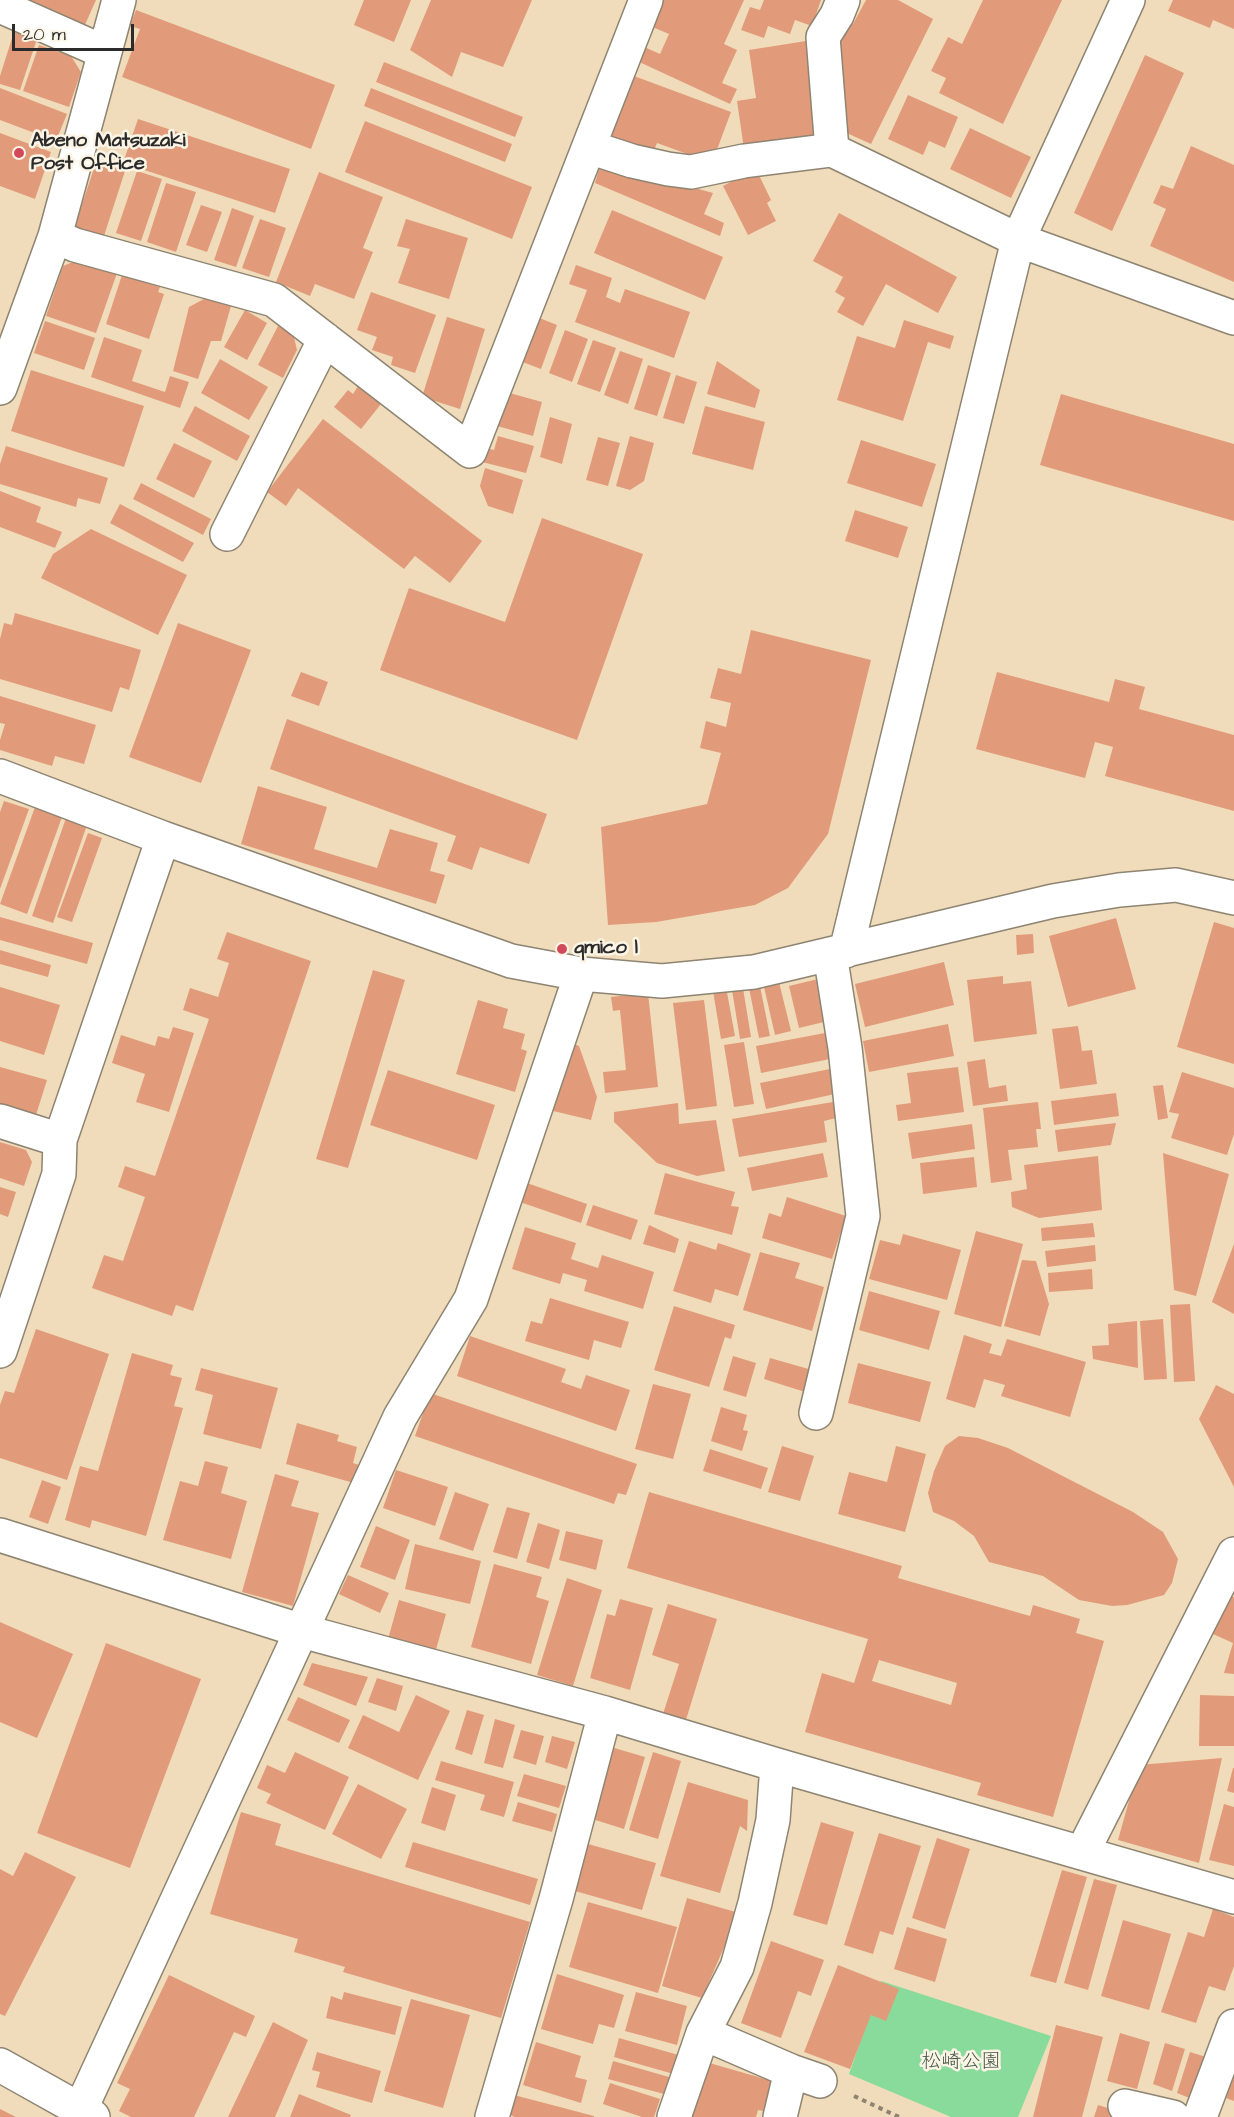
<!DOCTYPE html>
<meta charset="utf-8">
<style>
body{margin:0}
#map{position:relative;width:1234px;height:2117px;overflow:hidden;background:#f0dcba;font-family:"Architects Daughter",sans-serif}
canvas{display:block}
.scale{position:absolute;left:12px;top:24px;width:122px;height:27px;box-sizing:border-box;border:3px solid #2b2b2b;border-top:0;padding-left:8px;font-size:18px;line-height:21px;white-space:nowrap;color:#2b2b2b;-webkit-text-stroke:4px #fcf5e5;paint-order:stroke}
</style>
<div id="map">
<canvas width="1234" height="2117"></canvas>
<div class="scale">20 m</div>
</div>
<script>
const ctx = document.querySelector('canvas').getContext('2d');
ctx.lineJoin = 'round';
function fill(path, color) { ctx.fillStyle = color; ctx.fill(path, 'evenodd'); }
const poly = rows => new Path2D(rows.map(r => 'M' + r).join(''));
function stroke(path, color, width, dash) { ctx.strokeStyle = color; ctx.lineWidth = width; ctx.lineCap = dash ? 'butt' : 'round'; ctx.setLineDash(dash || []); ctx.stroke(path); }
function write(font, color, halo, rows, align = 'center') {
  ctx.font = font + ' "Architects Daughter","Klee One",sans-serif'; ctx.lineWidth = 5; ctx.setLineDash([]); ctx.textBaseline = 'middle'; ctx.strokeStyle = halo; ctx.fillStyle = color; for (const [text, x, y, turn = 0] of rows) {
    ctx.save(); ctx.translate(x, y); ctx.rotate((+turn || 0) * Math.PI / 180); ctx.textAlign = isNaN(turn) ? turn : align; if (halo) ctx.strokeText(text, 0, 0); ctx.fillText(text, 0, 0); ctx.restore();
  }
}
fill(poly([
 [881,1981,1051,2036,1018,2117,951,2117,849,2074]
]), '#89db9b');
fill(poly([
 [29,0,96,0,84,27],
 [364,0,411,0,394,42,354,25],
 [431,0,532,0,503,67,461,52,452,77,410,50],
 [662,0,744,0,724,44,737,50,722,83,737,89,730,104,635,60,642,46,660,54,669,34,650,26],
 [764,0,821,0,812,26,795,20,790,34,768,26,764,38,741,30,750,7,760,10],
 [866,0,898,0,933,19,871,144,840,130,831,45,844,19,853,24],
 [983,0,1062,0,1003,124,939,93,946,78,931,71,948,37,962,44],
 [1173,0,1234,0,1234,29,1213,20,1210,28,1168,11],
 [136,10,335,85,311,149,122,77,140,29,130,26],
 [14,32,37,39,20,90,0,84,0,76],
 [806,41,820,137,744,149,737,101,756,98,749,50],
 [39,45,71,56,81,72,69,107,23,91],
 [1145,55,1184,73,1112,231,1074,213],
 [384,62,523,117,515,137,376,82],
 [634,76,731,112,712,163,657,143,652,156,610,141],
 [0,88,67,114,56,141,0,120],
 [371,88,512,144,505,162,364,106],
 [908,95,958,117,945,148,929,141,923,155,888,139],
 [138,119,290,169,275,213,123,163],
 [365,121,532,187,512,239,345,172],
 [970,128,1031,157,1011,198,950,169],
 [0,133,51,152,35,199,0,186],
 [1191,146,1234,165,1234,282,1150,246,1166,209,1153,203,1161,185,1173,189],
 [96,162,125,171,103,239,74,229],
 [601,162,713,193,704,214,724,223,720,236,595,183],
 [756,169,771,200,767,203,776,221,748,235,723,186],
 [137,171,162,179,141,241,116,233],
 [319,172,383,197,363,248,373,252,354,299,315,284,310,296,276,282],
 [166,183,196,192,176,252,147,242],
 [201,205,222,212,207,252,186,245],
 [232,208,254,216,236,267,214,260],
 [612,210,723,257,705,300,594,253],
 [839,213,957,277,938,313,886,284,863,326,837,312,845,298,835,292,843,277,813,261],
 [260,219,286,228,269,277,242,268],
 [406,219,468,238,449,299,398,283,410,249,397,246],
 [80,259,117,273,96,333,46,316,63,266],
 [576,265,612,278,606,297,620,303,625,289,690,312,674,358,575,322,587,290,569,284],
 [122,275,160,287,158,292,164,294,149,339,106,324],
 [371,292,436,315,415,373,391,365,393,357,372,350,377,337,357,330],
 [215,293,233,299,221,341,211,341,198,379,173,371,189,307],
 [245,310,267,323,247,360,224,347],
 [447,317,485,329,460,409,422,397],
 [537,317,557,325,541,369,520,361],
 [904,320,954,336,950,349,928,342,903,421,837,400,857,336,895,348],
 [45,321,95,338,84,370,34,353],
 [278,326,293,333,297,350,283,378,258,365],
 [565,330,588,339,572,382,549,373],
 [104,337,142,350,132,381,165,392,170,376,189,382,180,408,91,377],
 [593,340,616,348,600,392,577,384],
 [620,351,643,359,628,404,604,395],
 [220,359,268,387,249,420,201,393],
 [717,361,760,390,755,408,707,394],
 [648,365,671,373,657,416,634,409],
 [31,370,144,406,124,467,11,431],
 [676,375,697,382,684,424,663,418],
 [358,386,381,404,361,429,334,407,348,390,353,394],
 [506,392,542,402,533,436,497,426],
 [1061,394,1234,444,1234,521,1040,465],
 [195,406,250,436,237,461,182,431],
 [705,406,765,422,753,470,692,454],
 [550,417,572,424,562,464,540,457],
 [323,419,482,541,450,583,415,556,404,569,298,488,286,506,267,492],
 [498,436,534,446,526,473,482,462,486,448,494,450],
 [630,436,654,443,644,481,630,490,616,486],
 [598,437,620,443,608,486,586,480],
 [861,440,936,464,922,507,847,483],
 [174,443,212,461,194,498,156,479],
 [6,446,108,478,100,504,78,498,76,507,0,484,0,464],
 [485,468,523,480,513,514,488,506,480,486],
 [141,483,211,519,203,535,133,499],
 [0,491,41,507,36,522,62,532,55,548,0,527],
 [120,504,194,543,183,562,110,523],
 [855,510,908,527,898,558,845,541],
 [542,518,643,554,577,740,380,670,409,588,505,622],
 [91,529,187,575,158,635,41,578,53,554],
 [15,613,141,650,129,690,120,687,112,712,0,679,0,639,4,623,12,625],
 [178,623,251,650,201,783,129,757],
 [751,630,871,660,828,834,788,888,755,905,656,922,608,925,601,827,707,804,721,753,700,748,706,721,726,727,731,703,710,698,718,668,741,674],
 [301,672,328,682,319,706,291,696],
 [997,672,1109,702,1115,679,1145,687,1139,709,1234,735,1234,811,1105,776,1113,747,1095,742,1085,778,976,749],
 [0,696,96,725,84,764,55,756,52,766,0,750,0,740,5,724,0,723],
 [287,719,547,814,529,864,480,847,472,870,447,861,456,836,270,769],
 [258,786,327,807,314,849,377,868,390,829,438,843,430,871,445,875,436,904,241,844],
 [4,801,29,809,0,889,0,812],
 [35,807,62,817,27,914,0,904],
 [66,818,87,825,53,923,32,916],
 [88,833,102,838,72,922,57,917],
 [0,917,93,943,87,964,0,940],
 [1116,918,1136,989,1068,1007,1049,936],
 [1214,922,1234,928,1234,1064,1177,1047],
 [227,932,311,961,193,1311,176,1305,172,1316,92,1288,104,1255,123,1261,145,1197,118,1187,125,1166,155,1176,209,1019,183,1010,190,988,218,997,229,963,217,959],
 [1033,934,1034,953,1017,955,1016,935],
 [0,950,51,965,48,977,0,964],
 [944,962,954,1005,865,1027,855,984],
 [373,970,405,980,348,1168,316,1159],
 [1003,976,1003,984,1031,981,1037,1034,974,1042,967,980],
 [818,979,828,1021,799,1028,789,986],
 [779,982,791,1031,775,1035,764,987],
 [760,986,770,1036,759,1038,749,988],
 [0,987,60,1005,44,1055,0,1041],
 [726,987,735,1036,721,1039,713,991],
 [743,988,751,1037,740,1039,732,990],
 [648,993,658,1087,605,1093,603,1072,626,1070,620,1010,613,1011,611,997],
 [478,1000,508,1009,503,1028,525,1034,521,1049,527,1051,515,1092,456,1074],
 [704,1000,717,1106,686,1110,673,1003],
 [948,1024,954,1056,869,1072,863,1041],
 [1078,1026,1082,1051,1092,1050,1097,1084,1060,1089,1052,1029],
 [173,1027,194,1033,169,1112,136,1102,145,1074,112,1063,121,1035,155,1046,158,1036,169,1039],
 [825,1033,830,1059,761,1073,756,1046],
 [570,1042,579,1046,597,1097,591,1120,549,1110],
 [744,1042,754,1104,734,1107,724,1045],
 [985,1059,989,1088,1006,1085,1008,1101,973,1106,967,1062],
 [0,1067,47,1080,35,1118,0,1107],
 [958,1067,964,1112,898,1121,896,1105,911,1103,907,1073],
 [830,1069,835,1094,766,1109,760,1083],
 [388,1070,495,1105,477,1160,370,1125],
 [1182,1072,1234,1088,1234,1134,1227,1155,1171,1138,1179,1114,1169,1112],
 [1163,1085,1168,1118,1158,1120,1153,1086],
 [1116,1093,1119,1116,1054,1125,1051,1101],
 [833,1102,836,1118,824,1121,827,1142,739,1157,732,1119],
 [1038,1102,1041,1129,1036,1129,1038,1147,1008,1150,1012,1180,991,1183,983,1108],
 [678,1103,679,1124,716,1120,725,1171,697,1176,657,1163,614,1122,614,1112],
 [1116,1123,1111,1145,1058,1152,1055,1130],
 [972,1124,975,1149,912,1159,908,1133],
 [0,1142,26,1150,32,1162,24,1186,0,1178],
 [823,1153,828,1177,752,1191,747,1168],
 [1163,1153,1229,1174,1196,1296,1174,1290],
 [1098,1156,1102,1210,1039,1218,1012,1207,1011,1192,1027,1189,1024,1165],
 [974,1157,977,1187,923,1194,920,1163],
 [665,1173,735,1192,731,1206,739,1207,732,1235,654,1214],
 [527,1183,587,1204,581,1223,520,1202],
 [0,1187,16,1192,8,1217,0,1214],
 [787,1197,846,1216,832,1259,762,1238,769,1213,781,1217],
 [593,1205,638,1220,631,1240,586,1225],
 [1093,1223,1095,1237,1042,1241,1041,1228],
 [649,1225,679,1239,675,1253,643,1244],
 [525,1227,576,1243,571,1259,598,1268,602,1255,654,1272,643,1309,584,1291,587,1280,563,1273,560,1284,512,1269],
 [976,1231,1023,1244,1001,1327,954,1314],
 [903,1234,961,1250,947,1300,869,1279,880,1240,900,1245],
 [689,1241,716,1250,718,1243,751,1254,738,1296,715,1289,711,1303,673,1291],
 [1234,1244,1234,1314,1212,1302],
 [1095,1245,1096,1261,1047,1267,1045,1251],
 [760,1252,800,1263,795,1278,824,1287,812,1331,743,1310],
 [1022,1260,1036,1261,1049,1304,1040,1336,1004,1326],
 [1092,1269,1093,1289,1049,1292,1048,1273],
 [869,1291,940,1311,929,1350,859,1330],
 [550,1298,629,1322,621,1348,594,1340,589,1360,525,1341,531,1321,542,1324],
 [1190,1304,1195,1381,1174,1382,1170,1305],
 [674,1306,735,1325,731,1339,725,1337,709,1387,654,1370],
 [1163,1319,1167,1379,1144,1380,1140,1321],
 [1137,1321,1138,1368,1093,1359,1092,1346,1109,1345,1108,1324],
 [36,1329,109,1354,67,1480,0,1458,0,1405,5,1391,14,1393],
 [964,1335,992,1344,989,1353,1001,1356,1007,1339,1086,1362,1070,1417,1001,1396,1005,1385,984,1379,975,1408,946,1399],
 [470,1336,566,1369,561,1382,581,1389,586,1375,630,1390,616,1431,457,1376],
 [132,1353,173,1365,170,1375,182,1378,174,1406,183,1408,146,1536,92,1520,90,1528,65,1520,80,1466,98,1471],
 [733,1356,756,1363,746,1397,723,1390],
 [770,1358,812,1370,805,1392,764,1379],
 [858,1363,931,1382,920,1422,848,1403],
 [201,1368,278,1388,261,1449,203,1434,213,1395,195,1390],
 [653,1384,691,1394,673,1459,635,1449],
 [1216,1385,1234,1394,1234,1487,1199,1419],
 [430,1393,637,1464,626,1495,618,1493,614,1504,415,1436],
 [721,1407,747,1415,743,1430,748,1431,742,1451,711,1441],
 [297,1423,339,1435,337,1441,357,1447,353,1463,359,1465,354,1483,286,1464],
 [959,1436,978,1438,1008,1448,1133,1512,1163,1532,1178,1559,1172,1583,1164,1595,1127,1605,1112,1606,1079,1600,1043,1576,989,1562,974,1536,954,1521,933,1512,928,1493,934,1471,945,1446],
 [782,1446,814,1456,800,1501,768,1492],
 [896,1446,926,1454,905,1532,838,1514,849,1472,887,1482],
 [710,1449,768,1468,761,1489,703,1471],
 [205,1461,228,1467,221,1493,247,1501,231,1559,163,1540,180,1481,198,1486],
 [396,1470,448,1487,435,1526,383,1508],
 [275,1474,299,1481,291,1506,319,1513,293,1606,242,1592],
 [42,1480,61,1487,48,1524,29,1517],
 [455,1492,489,1504,473,1551,439,1539],
 [649,1492,902,1566,898,1578,1030,1616,1033,1605,1080,1619,1076,1633,1104,1641,1053,1817,977,1795,981,1783,805,1732,822,1673,854,1683,868,1639,627,1568],
 [879,1660,957,1683,951,1705,872,1681],
 [507,1507,530,1513,517,1559,493,1552],
 [538,1523,560,1530,549,1569,526,1562],
 [376,1526,410,1540,395,1580,360,1567],
 [566,1531,603,1540,596,1570,559,1560],
 [415,1544,481,1561,470,1604,405,1589],
 [494,1564,542,1577,536,1597,549,1601,531,1664,471,1647],
 [348,1575,389,1593,380,1613,339,1594],
 [567,1578,602,1590,573,1686,537,1675],
 [1228,1595,1234,1597,1234,1674,1224,1673,1233,1643,1213,1634],
 [620,1599,653,1608,630,1690,590,1678,607,1614,615,1616],
 [399,1600,446,1614,435,1653,388,1639],
 [668,1604,717,1619,685,1723,662,1717,679,1664,652,1655],
 [0,1622,73,1654,37,1738,0,1722],
 [106,1643,201,1679,130,1868,37,1833],
 [312,1663,368,1677,356,1706,303,1685],
 [377,1678,403,1686,396,1711,368,1702],
 [416,1695,450,1711,418,1780,348,1748,363,1715,399,1732],
 [1200,1695,1234,1696,1234,1746,1199,1746],
 [298,1697,350,1720,339,1743,287,1720],
 [467,1710,484,1715,472,1755,455,1749],
 [495,1719,515,1725,503,1768,484,1763],
 [521,1730,544,1736,536,1765,513,1758],
 [552,1736,575,1742,567,1769,545,1762],
 [611,1747,645,1757,624,1829,589,1818],
 [295,1752,349,1777,325,1830,266,1803,271,1794,257,1788,267,1765,285,1773],
 [653,1752,681,1761,658,1839,629,1830],
 [1222,1758,1199,1863,1118,1840,1139,1765],
 [441,1761,514,1782,504,1817,480,1810,485,1795,435,1780],
 [1233,1768,1234,1768,1234,1793,1227,1791],
 [524,1774,566,1786,559,1808,517,1796],
 [688,1782,748,1800,747,1831,740,1826,720,1893,660,1876],
 [358,1784,407,1809,381,1859,332,1834],
 [432,1787,456,1795,445,1831,421,1823],
 [518,1802,557,1814,552,1832,512,1821],
 [1224,1804,1234,1807,1234,1866,1209,1860],
 [241,1812,281,1824,275,1845,530,1922,501,2018,343,1972,345,1967,294,1952,298,1939,210,1914],
 [821,1822,854,1832,827,1925,793,1915],
 [879,1833,921,1846,893,1935,880,1931,873,1954,844,1945],
 [937,1838,970,1849,945,1929,912,1918],
 [413,1842,538,1879,530,1905,405,1867],
 [588,1844,656,1863,642,1910,575,1891],
 [25,1852,76,1877,5,2016,0,2014,0,1869,13,1876],
 [1062,1870,1087,1877,1056,1983,1030,1976],
 [1094,1879,1117,1885,1088,1990,1064,1983],
 [687,1898,739,1913,702,1998,662,1986],
 [588,1902,677,1927,658,1993,569,1967],
 [1213,1909,1234,1917,1234,1966,1225,1991,1209,1986,1196,2023,1161,2012,1188,1932,1204,1937],
 [1123,1920,1171,1934,1149,2010,1101,1996],
 [907,1927,947,1939,935,1982,894,1969],
 [771,1941,824,1960,811,1996,798,1991,781,2038,741,2023],
 [838,1965,899,1989,886,2021,871,2015,850,2069,804,2052],
 [557,1974,624,1995,614,2028,599,2024,593,2044,541,2029],
 [169,1975,255,2016,246,2037,234,2032,194,2117,131,2117,119,2111,130,2089,117,2083],
 [344,1992,402,2007,395,2035,326,2018,331,1996,342,2000],
 [636,1992,687,2006,677,2045,625,2031],
 [411,1999,470,2015,443,2108,384,2091],
 [273,2022,308,2040,275,2117,228,2117],
 [1056,2025,1103,2037,1082,2117,1033,2117],
 [1120,2033,1150,2042,1137,2089,1107,2081],
 [619,2038,682,2056,677,2075,614,2057],
 [536,2042,581,2056,575,2077,587,2080,581,2103,523,2085],
 [1165,2043,1185,2049,1172,2091,1153,2084],
 [317,2052,381,2071,372,2103,316,2087,320,2072,312,2070],
 [1190,2052,1206,2057,1192,2099,1177,2093],
 [613,2061,669,2077,664,2094,608,2079],
 [706,2062,772,2081,763,2111,758,2110,756,2117,690,2117],
 [1234,2063,1234,2101,1223,2097],
 [610,2083,660,2099,654,2117,642,2117,603,2104],
 [299,2094,351,2115,350,2117,290,2117],
 [514,2095,594,2116,594,2117,514,2117,510,2114],
 [1098,2105,1114,2110,1112,2117,1094,2117],
 [0,2109,16,2117,0,2117]
]), '#e19b7a');
const minor = poly([
 [0,6,104,52],
 [589,147,632,161,668,169,691,172,744,161,832,150,1018,240,1234,318],
 [832,150,823,37,837,15,843,0],
 [55,236,75,245,274,300,470,451,646,0],
 [0,388,55,236,119,0],
 [227,534,325,339],
 [0,776,163,838,511,961,581,974,662,981,754,972,1053,901,1119,890,1176,885,1234,898],
 [846,951,1018,240,1128,0],
 [0,1121,60,1140],
 [0,1351,59,1174,60,1140,163,838],
 [816,1413,863,1216,845,1048,830,954],
 [0,1535,302,1631,605,1713,777,1765,1234,1897],
 [1082,1853,1234,1554],
 [703,2033,791,2071,820,2081],
 [0,2065,93,2117],
 [1125,2106,1173,2117],
 [77,2117,400,1417,471,1299,581,974],
 [492,2117,556,1899,605,1713],
 [674,2117,703,2033,737,1967,755,1903,773,1820,777,1765],
 [780,2117,791,2071],
 [1200,2117,1234,2026]
]);
stroke(minor, '#8e8472', 36);
stroke(poly([
 [854,2096,899,2117]
]), '#8e8472', 4, [4.5, 4.5]);
stroke(minor, '#fff', 33);
for (const [x, y, r, color] of [
 [19,153,6,"#d1495b"],
 [562,949,6,"#d1495b"]
]) { const dot = new Path2D(); dot.arc(x, y, r, 0, 2 * Math.PI); ctx.fillStyle = color; ctx.fill(dot); stroke(dot, '#fcf5e5', 2); }
write('bold 20px', '#2b2b2b', '#fcf5e5', [
 ["Abeno Matsuzaki",31,142],
 ["Post Office",31,165],
 ["qmico l",574,949]
], 'left');
write('20px', '#425747', '#fcf5e5', [
 ["松崎公園",961,2063]
]);
</script>
